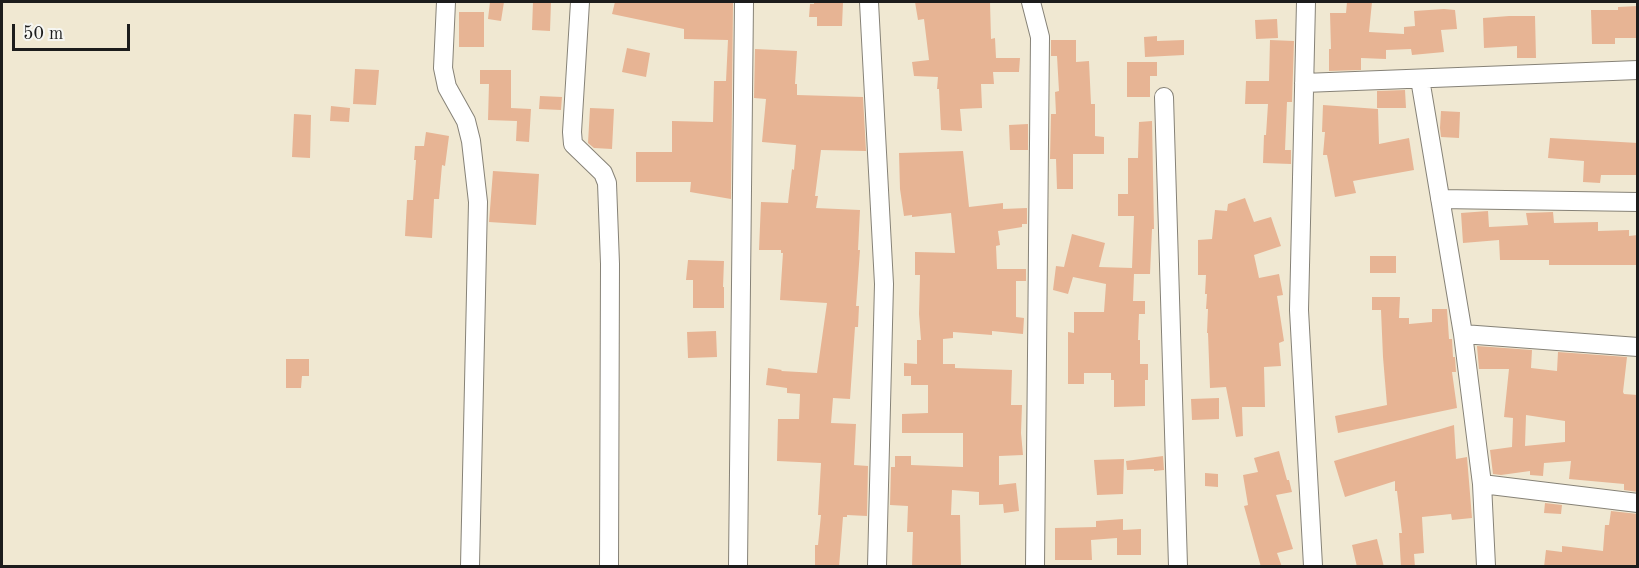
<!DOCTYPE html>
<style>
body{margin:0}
#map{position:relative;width:1639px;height:568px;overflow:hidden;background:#f0e8d2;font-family:"Old Standard TT",serif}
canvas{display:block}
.frame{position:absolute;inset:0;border:3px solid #1c1c1c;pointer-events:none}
.scale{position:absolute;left:12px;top:24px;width:118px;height:27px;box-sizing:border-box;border:3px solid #1c1c1c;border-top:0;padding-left:8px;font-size:18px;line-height:21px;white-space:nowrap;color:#1c1c1c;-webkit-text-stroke:4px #f6f6f2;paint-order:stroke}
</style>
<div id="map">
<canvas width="1639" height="568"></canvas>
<div class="frame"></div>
<div class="scale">50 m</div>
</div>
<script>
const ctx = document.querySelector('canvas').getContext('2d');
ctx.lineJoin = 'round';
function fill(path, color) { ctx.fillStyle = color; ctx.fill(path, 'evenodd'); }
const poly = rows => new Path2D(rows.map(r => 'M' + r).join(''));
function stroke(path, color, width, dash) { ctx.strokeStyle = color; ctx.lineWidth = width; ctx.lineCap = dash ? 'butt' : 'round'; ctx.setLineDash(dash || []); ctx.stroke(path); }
fill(poly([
 [490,2,504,2,501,21,488,19],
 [533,2,551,2,550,31,532,30],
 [615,2,733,2,731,199,690,192,691,182,636,182,636,152,672,152,672,121,713,122,714,81,726,81,728,40,684,39,684,29,612,14],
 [814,2,843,2,842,26,817,26,817,17,809,17,810,4,814,4],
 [915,2,990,2,991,39,995,38,996,58,1020,58,1019,72,993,72,994,84,981,84,982,108,960,109,962,131,941,130,939,89,937,89,938,77,914,76,912,62,929,60,924,19,918,20],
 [1347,2,1372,2,1369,32,1404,34,1404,27,1415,26,1414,11,1444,9,1455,10,1457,29,1441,30,1444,52,1412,55,1411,49,1386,50,1386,59,1361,58,1361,70,1329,71,1329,49,1331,49,1330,13,1346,13],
 [1638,6,1638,38,1615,38,1615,44,1592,44,1591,10,1618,10,1618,7],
 [459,12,484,12,484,47,459,47],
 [1509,16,1535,16,1536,58,1517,58,1517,46,1484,48,1483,18],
 [1277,19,1278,38,1256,39,1255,20],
 [1157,36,1157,41,1184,40,1184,55,1145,57,1144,37],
 [1051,40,1076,40,1076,62,1089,61,1091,104,1095,104,1095,136,1104,137,1104,154,1073,154,1073,189,1057,189,1056,159,1050,159,1051,114,1056,114,1055,92,1059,91,1057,56,1051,56],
 [1270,40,1294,41,1292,102,1287,102,1285,150,1291,150,1291,164,1263,163,1264,135,1266,135,1268,104,1245,104,1246,81,1269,81],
 [627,48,650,53,646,77,622,72],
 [755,49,797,51,795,84,797,84,797,95,863,97,866,151,821,150,815,196,818,196,816,208,860,210,858,250,860,250,856,306,859,306,858,327,855,327,850,399,833,398,831,423,856,424,854,465,868,466,867,516,847,515,847,517,843,517,839,567,815,567,815,545,818,545,821,515,818,515,821,463,777,461,778,419,799,419,800,394,787,393,787,388,766,385,768,368,782,370,781,371,817,373,827,303,780,300,783,253,781,253,781,250,759,250,761,202,788,203,792,169,794,170,796,145,762,142,766,99,754,98],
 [1127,62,1157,62,1157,76,1150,76,1150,97,1127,97],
 [355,69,379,70,376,105,353,104],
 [480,70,511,70,511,108,531,109,529,142,516,141,517,121,488,120,489,84,480,84],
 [1405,90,1406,108,1377,108,1377,91],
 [540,96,562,97,561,110,539,109],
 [1323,105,1378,109,1379,144,1409,138,1414,170,1353,181,1356,193,1335,197,1327,155,1323,155,1325,132,1322,132],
 [331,106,350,108,349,122,330,121],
 [590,108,614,109,612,149,594,148,588,143],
 [1441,111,1460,112,1459,138,1441,137,1440,128],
 [294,114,311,115,310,158,292,157],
 [1152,121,1154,229,1152,229,1150,274,1134,274,1133,301,1145,301,1145,314,1139,314,1138,340,1140,340,1140,364,1148,364,1148,380,1145,380,1145,406,1114,407,1114,380,1111,380,1111,373,1084,373,1084,384,1068,384,1068,332,1074,333,1074,312,1104,312,1106,284,1073,277,1068,294,1053,290,1056,266,1064,267,1072,234,1105,243,1099,267,1132,268,1134,216,1118,216,1118,194,1128,194,1128,158,1138,158,1139,122],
 [1028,124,1028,150,1010,150,1009,125],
 [426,132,449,136,445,166,442,165,439,199,434,199,432,238,405,236,407,200,413,200,416,160,414,160,415,146,424,146],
 [1550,138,1638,143,1638,175,1601,175,1600,183,1583,182,1584,161,1548,158],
 [963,151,969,207,1003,203,1003,209,1027,208,1027,224,1022,224,1022,227,998,231,1000,245,996,246,997,269,1026,269,1026,281,1016,281,1016,317,1024,318,1023,334,992,331,992,335,953,332,953,338,943,339,943,364,955,364,955,368,1012,370,1011,405,1022,405,1021,433,1023,455,999,456,999,485,1016,483,1019,511,1004,513,1003,504,979,505,979,492,952,490,951,515,960,515,961,567,912,567,913,532,907,532,908,506,890,505,891,467,895,467,895,456,911,456,911,465,963,467,963,433,902,433,902,414,928,413,928,385,911,385,911,376,904,376,904,363,917,364,917,340,921,340,919,314,920,275,915,275,915,252,955,253,951,213,912,217,912,215,904,216,900,189,899,153],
 [493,171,539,174,536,225,489,222],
 [1245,198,1254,222,1271,217,1281,246,1254,255,1259,278,1279,274,1283,295,1277,296,1284,341,1279,343,1281,366,1264,367,1265,407,1242,407,1243,436,1236,437,1226,387,1210,388,1208,333,1207,333,1208,309,1206,309,1207,294,1205,294,1206,275,1198,275,1198,240,1212,239,1215,210,1227,211,1228,204],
 [1488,211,1489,227,1528,225,1526,213,1553,212,1554,223,1598,222,1598,231,1629,230,1629,236,1638,235,1638,265,1549,265,1549,260,1500,260,1499,240,1463,243,1461,213],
 [1370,256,1396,256,1396,273,1370,273],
 [688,260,724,261,723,287,724,287,724,308,693,308,693,280,686,280],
 [1372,297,1400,297,1399,318,1409,318,1409,324,1432,322,1432,309,1447,309,1449,339,1452,339,1453,357,1455,357,1456,372,1452,372,1457,408,1338,433,1335,416,1387,405,1383,357,1381,310,1372,310],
 [716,331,717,357,688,358,687,332],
 [1477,346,1532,350,1531,368,1557,371,1558,352,1627,357,1623,392,1624,394,1638,395,1638,492,1624,490,1624,484,1569,479,1571,461,1544,463,1543,476,1530,475,1530,471,1501,475,1493,474,1490,450,1512,447,1513,418,1504,417,1509,369,1479,369],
 [1526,415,1565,421,1565,442,1525,446],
 [286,359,309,359,309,376,302,376,301,388,286,388],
 [1219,398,1219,419,1192,420,1191,399],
 [1454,425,1456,459,1467,457,1472,518,1452,520,1451,514,1422,517,1424,553,1414,554,1415,567,1401,567,1399,533,1402,533,1397,491,1395,491,1395,481,1345,497,1334,461],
 [1279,451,1287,480,1289,480,1292,492,1276,495,1293,549,1277,553,1282,567,1261,567,1244,506,1248,505,1243,475,1258,472,1254,458],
 [1163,456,1164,470,1154,471,1154,469,1127,470,1126,461],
 [1124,459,1123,494,1097,495,1094,460],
 [1205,473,1218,474,1218,487,1205,486],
 [1545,503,1562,505,1561,514,1544,513],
 [1611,511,1638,514,1638,567,1544,567,1546,550,1562,552,1562,546,1603,551,1605,525,1609,525],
 [1123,519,1123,530,1141,529,1141,555,1117,555,1117,538,1091,540,1092,560,1055,560,1055,528,1096,527,1096,521],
 [1377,539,1384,567,1357,567,1352,545]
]), '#e7b494');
const minor = poly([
 [446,2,443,68,447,87,466,121,471,141,478,202,470,566],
 [580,2,572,132,573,144,603,173,607,183,610,264,609,566],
 [869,2,884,284,877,566],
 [1031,2,1040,37,1035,566],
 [1306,2,1299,310,1313,566],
 [1420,79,1463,334,1482,484,1486,566],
 [1304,83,1638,70],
 [1164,97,1178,566],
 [1440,199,1638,202],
 [1463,334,1638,347],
 [1482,484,1638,503],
 [738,566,744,2]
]);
stroke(minor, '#868277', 20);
stroke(minor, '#fff', 18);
</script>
